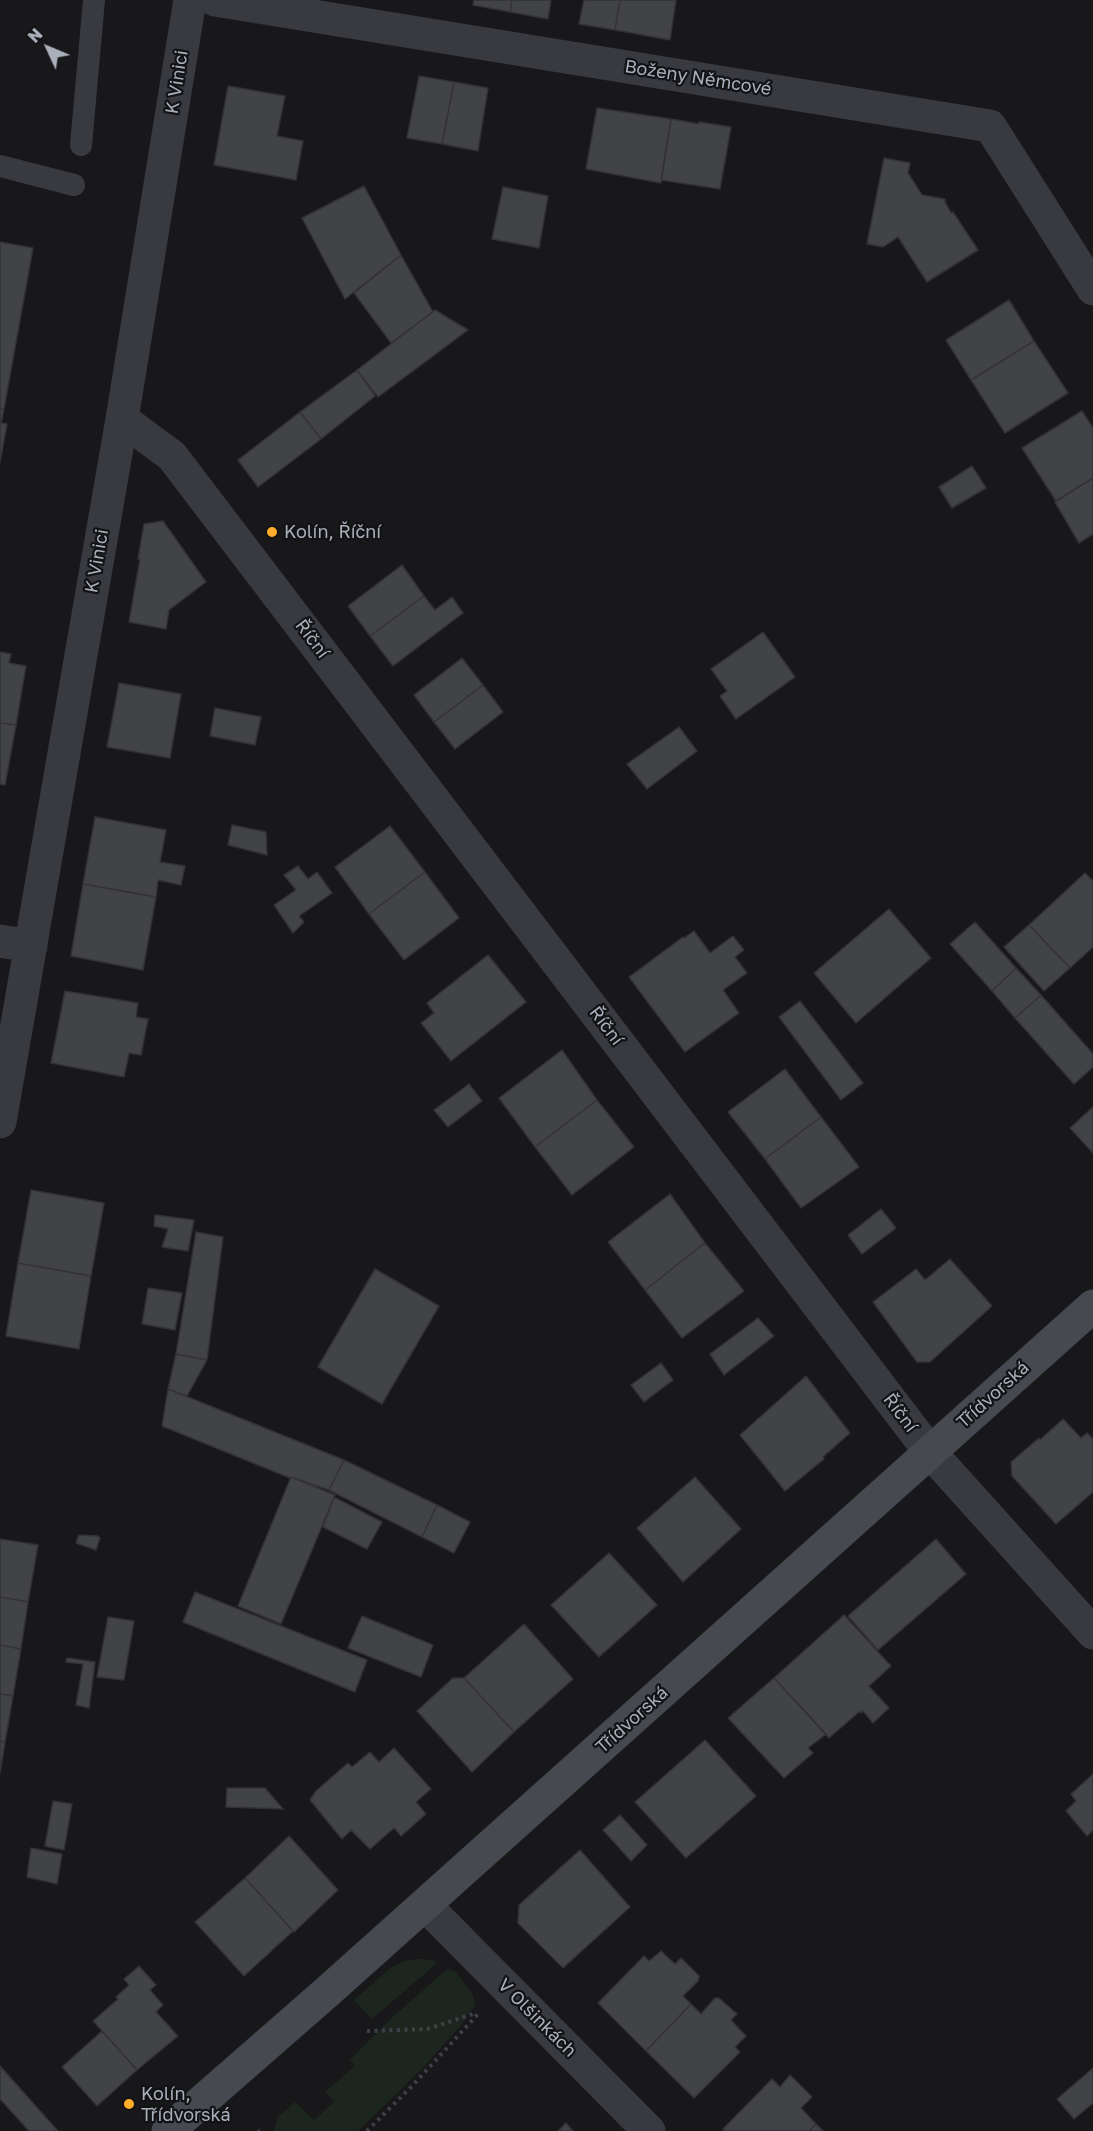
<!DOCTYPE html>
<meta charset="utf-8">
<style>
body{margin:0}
#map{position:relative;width:1093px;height:2131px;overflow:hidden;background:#18181a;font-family:"Golos Text",sans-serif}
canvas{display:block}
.north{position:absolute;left:18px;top:18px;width:60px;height:60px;-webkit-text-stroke:4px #131315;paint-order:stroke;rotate:314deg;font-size:16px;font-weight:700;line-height:24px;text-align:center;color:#a9b0bb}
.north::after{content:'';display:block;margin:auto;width:21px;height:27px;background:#a9b0bb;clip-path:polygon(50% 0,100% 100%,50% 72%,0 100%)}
</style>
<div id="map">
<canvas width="1093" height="2131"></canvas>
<div class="north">N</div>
</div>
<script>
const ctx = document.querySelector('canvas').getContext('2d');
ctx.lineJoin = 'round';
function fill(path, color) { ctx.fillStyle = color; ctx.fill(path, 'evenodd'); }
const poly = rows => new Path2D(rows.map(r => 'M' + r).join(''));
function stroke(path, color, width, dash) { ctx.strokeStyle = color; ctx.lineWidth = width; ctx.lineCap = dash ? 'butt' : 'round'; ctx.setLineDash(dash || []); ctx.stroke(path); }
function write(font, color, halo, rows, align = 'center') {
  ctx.font = font + ' "Golos Text",sans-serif'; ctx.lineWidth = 4.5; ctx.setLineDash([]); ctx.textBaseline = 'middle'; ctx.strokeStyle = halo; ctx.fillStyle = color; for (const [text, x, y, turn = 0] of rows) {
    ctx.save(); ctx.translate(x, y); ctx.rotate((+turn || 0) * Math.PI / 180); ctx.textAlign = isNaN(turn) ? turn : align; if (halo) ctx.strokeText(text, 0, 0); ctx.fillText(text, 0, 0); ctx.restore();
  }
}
fill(poly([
 [420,1959,432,1960,437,1963,372,2019,354,2000,389,1969,403,1961],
 [447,1969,455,1971,472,1993,475,2005,461,2025,420,2071,358,2131,274,2131,277,2118,295,2102,314,2120,334,2102,325,2092,355,2066,350,2060,395,2015]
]), '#1d261e');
const building = poly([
 [474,0,512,0,510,12,473,5,474,0],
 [512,0,551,0,548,19,510,12,512,0],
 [584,0,620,0,615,30,579,24,584,0],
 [620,0,676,0,670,40,615,30,620,0],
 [419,76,454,82,442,144,407,138,419,76],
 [454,82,488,88,478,151,442,144,454,82],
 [228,86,285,96,277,136,303,141,296,180,214,165,228,86],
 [597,108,671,119,661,183,586,169,597,108],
 [671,119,699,124,699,122,731,127,720,189,661,180,671,119],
 [884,158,910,163,908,173,922,195,945,199,945,202,951,213,953,212,978,250,927,282,898,237,883,247,867,244,884,158],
 [364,186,401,255,345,299,302,218,364,186],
 [503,187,548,196,539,248,492,239,503,187],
 [0,242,33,248,4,409,0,408,0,242],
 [401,255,433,312,391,343,354,293,401,255],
 [1009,300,1034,341,971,380,946,340,1009,300],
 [435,310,468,330,378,397,357,370,435,310],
 [1034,341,1068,393,1005,433,971,380,1034,341],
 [357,370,375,396,321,439,300,412,357,370],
 [0,408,4,409,1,423,7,424,0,462,0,408],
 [1082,411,1093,428,1093,478,1056,501,1022,448,1082,411],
 [300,412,321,439,258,487,238,460,300,412],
 [972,466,986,488,952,508,939,487,972,466],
 [1093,478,1093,534,1079,543,1055,502,1093,478],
 [163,521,206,582,169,610,166,629,129,622,140,559,138,559,144,524,163,521],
 [402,565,424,596,370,636,348,606,402,565],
 [424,596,435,610,452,597,463,613,393,666,370,636,424,596],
 [763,632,795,677,736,719,720,696,727,691,711,669,763,632],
 [0,652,11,654,9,663,26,666,16,725,0,723,0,652],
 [462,658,483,685,434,722,414,695,462,658],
 [119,683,181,694,170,758,107,747,119,683],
 [483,685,503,712,455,749,434,722,483,685],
 [215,708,261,717,255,745,210,736,215,708],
 [0,723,16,725,5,785,0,784,0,723],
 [679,727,697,751,647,789,627,764,679,727],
 [95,817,166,830,160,862,185,866,181,885,158,880,156,897,83,884,95,817],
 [232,825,266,832,267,855,228,845,232,825],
 [390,826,425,872,369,914,335,867,390,826],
 [298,866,308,879,317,872,332,893,299,916,304,922,293,933,274,905,296,890,284,875,298,866],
 [425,872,459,918,404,960,369,914,425,872],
 [1085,873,1093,881,1093,947,1070,968,1029,925,1085,873],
 [83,884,156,897,143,970,71,956,83,884],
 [889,909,931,958,856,1023,814,973,889,909],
 [975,922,1016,968,992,991,950,944,975,922],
 [1029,925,1070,968,1044,991,1004,947,1029,925],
 [694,931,710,953,733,936,744,950,735,957,747,973,723,990,739,1013,685,1052,629,977,683,937,684,938,694,931],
 [488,955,526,1002,451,1061,421,1023,434,1013,427,1003,488,955],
 [1016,968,1041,995,1015,1018,992,991,1016,968],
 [65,991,138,1003,136,1017,148,1019,141,1055,129,1053,124,1077,51,1063,65,991],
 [1041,995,1093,1054,1093,1067,1074,1084,1015,1018,1041,995],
 [800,1001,863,1083,841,1100,779,1017,800,1001],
 [562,1050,597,1100,535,1147,499,1098,562,1050],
 [785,1069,821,1117,765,1159,728,1112,785,1069],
 [469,1084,482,1101,448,1127,434,1110,469,1084],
 [597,1100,634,1147,572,1195,535,1147,597,1100],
 [1093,1107,1093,1153,1070,1128,1093,1107],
 [821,1117,859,1167,801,1208,765,1159,821,1117],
 [31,1190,104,1203,91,1276,18,1263,31,1190],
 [670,1194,705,1243,645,1290,608,1242,670,1194],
 [881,1209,896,1228,862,1254,848,1235,881,1209],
 [155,1215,194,1220,188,1251,162,1247,168,1229,154,1226,155,1215],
 [196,1232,223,1237,207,1360,176,1354,196,1232],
 [705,1243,744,1291,682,1338,645,1290,705,1243],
 [950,1259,992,1306,930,1362,917,1362,873,1302,916,1269,925,1280,950,1259],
 [18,1263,91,1276,79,1349,6,1336,18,1263],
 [375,1269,439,1306,382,1404,318,1367,375,1269],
 [148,1288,182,1293,175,1330,142,1324,148,1288],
 [758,1318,774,1336,724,1375,710,1354,758,1318],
 [176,1354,207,1360,187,1396,168,1389,176,1354],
 [661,1363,673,1380,644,1402,631,1385,661,1363],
 [806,1376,850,1433,823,1457,824,1459,785,1491,740,1435,806,1376],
 [168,1389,344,1460,329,1490,291,1477,290,1478,162,1426,168,1389],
 [1063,1419,1081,1438,1087,1433,1093,1439,1093,1492,1056,1524,1012,1476,1011,1462,1039,1438,1040,1440,1063,1419],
 [344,1460,437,1505,422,1537,329,1490,344,1460],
 [291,1477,335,1495,281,1624,238,1606,291,1477],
 [695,1477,741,1529,683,1582,637,1528,695,1477],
 [334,1497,382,1522,367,1549,323,1527,334,1497],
 [437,1505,470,1522,454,1553,422,1537,437,1505],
 [79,1535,98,1536,100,1538,96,1550,76,1543,79,1535],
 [0,1539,38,1545,28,1602,0,1597,0,1539],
 [936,1539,966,1574,878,1650,848,1616,936,1539],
 [609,1553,657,1605,599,1657,551,1605,609,1553],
 [195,1592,367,1660,355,1692,183,1622,195,1592],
 [0,1597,28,1602,21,1649,0,1645,0,1597],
 [844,1615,891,1666,869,1686,889,1708,873,1723,863,1711,861,1713,860,1711,829,1738,774,1678,844,1615],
 [362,1616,433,1645,421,1677,348,1648,362,1616],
 [108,1617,134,1621,124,1680,97,1677,108,1617],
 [524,1624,573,1679,514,1732,464,1678,524,1624],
 [0,1645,21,1649,13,1696,0,1694,0,1645],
 [67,1658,95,1662,89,1708,76,1705,83,1664,66,1662,67,1658],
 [453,1678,464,1678,514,1732,472,1772,417,1711,453,1678],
 [774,1678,826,1734,808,1748,813,1753,784,1778,728,1718,774,1678],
 [0,1694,13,1696,5,1742,0,1741,0,1694],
 [705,1740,756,1796,686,1858,635,1802,705,1740],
 [0,1741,5,1742,0,1773,0,1741],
 [394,1748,431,1789,416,1802,426,1814,401,1836,394,1828,370,1849,351,1830,342,1839,310,1800,316,1791,348,1763,352,1767,370,1752,379,1762,394,1748],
 [1093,1774,1093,1830,1087,1836,1066,1811,1076,1801,1071,1794,1093,1774],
 [227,1788,265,1788,283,1809,226,1807,227,1788],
 [53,1801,72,1804,64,1850,45,1846,53,1801],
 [620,1815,647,1845,631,1861,603,1830,620,1815],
 [289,1836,338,1890,294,1932,245,1878,289,1836],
 [31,1848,62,1854,57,1884,27,1877,31,1848],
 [580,1850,630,1907,563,1968,518,1923,519,1905,580,1850],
 [245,1878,293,1931,244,1976,195,1922,245,1878],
 [661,1951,675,1964,681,1958,699,1976,698,1981,683,1996,691,2004,646,2051,598,2003,644,1956,649,1961,661,1951],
 [139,1966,156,1985,150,1990,163,2005,156,2012,178,2036,137,2070,93,2021,118,1999,116,1997,129,1985,124,1979,139,1966],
 [715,1998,719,1998,737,2014,731,2020,746,2036,735,2047,740,2052,694,2098,646,2051,691,2004,701,2014,715,1998],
 [102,2031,137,2070,97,2106,62,2067,102,2031],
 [0,2066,58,2131,29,2131,0,2099,0,2066],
 [1093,2068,1093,2103,1074,2119,1057,2099,1093,2068],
 [790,2075,812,2097,801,2108,816,2124,809,2131,725,2131,723,2129,772,2079,780,2087,790,2075],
 [566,2123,573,2131,558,2131,566,2123],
 [816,2124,823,2131,809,2131,816,2124]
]);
fill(building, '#424347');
stroke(building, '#323237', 1.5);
stroke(poly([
 [367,2031,427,2029,476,2013],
 [258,2130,259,2131],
 [367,2131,413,2085,478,2014]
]), '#3e4147', 4, [3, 4.5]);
stroke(poly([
 [81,145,94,0],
 [0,166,74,185]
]), '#383a40', 22);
stroke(poly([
 [215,0,990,126,1093,289],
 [122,419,172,456,930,1452,1093,1633],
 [0,941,31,946],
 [0,1122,122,419,190,0],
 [425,1905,649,2131]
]), '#383a40', 33);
stroke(poly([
 [168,2131,327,1992,1093,1306]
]), '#464950', 33);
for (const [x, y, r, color] of [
 [272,532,6,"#ffad2b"],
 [129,2104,6,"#ffad2b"]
]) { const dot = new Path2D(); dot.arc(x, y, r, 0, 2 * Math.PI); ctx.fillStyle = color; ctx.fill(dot); stroke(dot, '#131315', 2); }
write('18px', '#a9b0bb', '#131315', [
 ["Boženy Němcové",698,78,9],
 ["K Vinici",177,82,-81],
 ["K Vinici",97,561,-80],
 ["Říční",312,639,53],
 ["Říční",606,1026,53],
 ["Třídvorská",993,1395,-42],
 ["Říční",900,1413,53],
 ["Třídvorská",632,1720,-42],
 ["V Olšinkách",537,2018,45]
]);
write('18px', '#a9b0bb', '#131315', [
 ["Kolín, Říční",284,532],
 ["Kolín,",141,2094],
 ["Třídvorská",141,2115]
], 'left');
</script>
